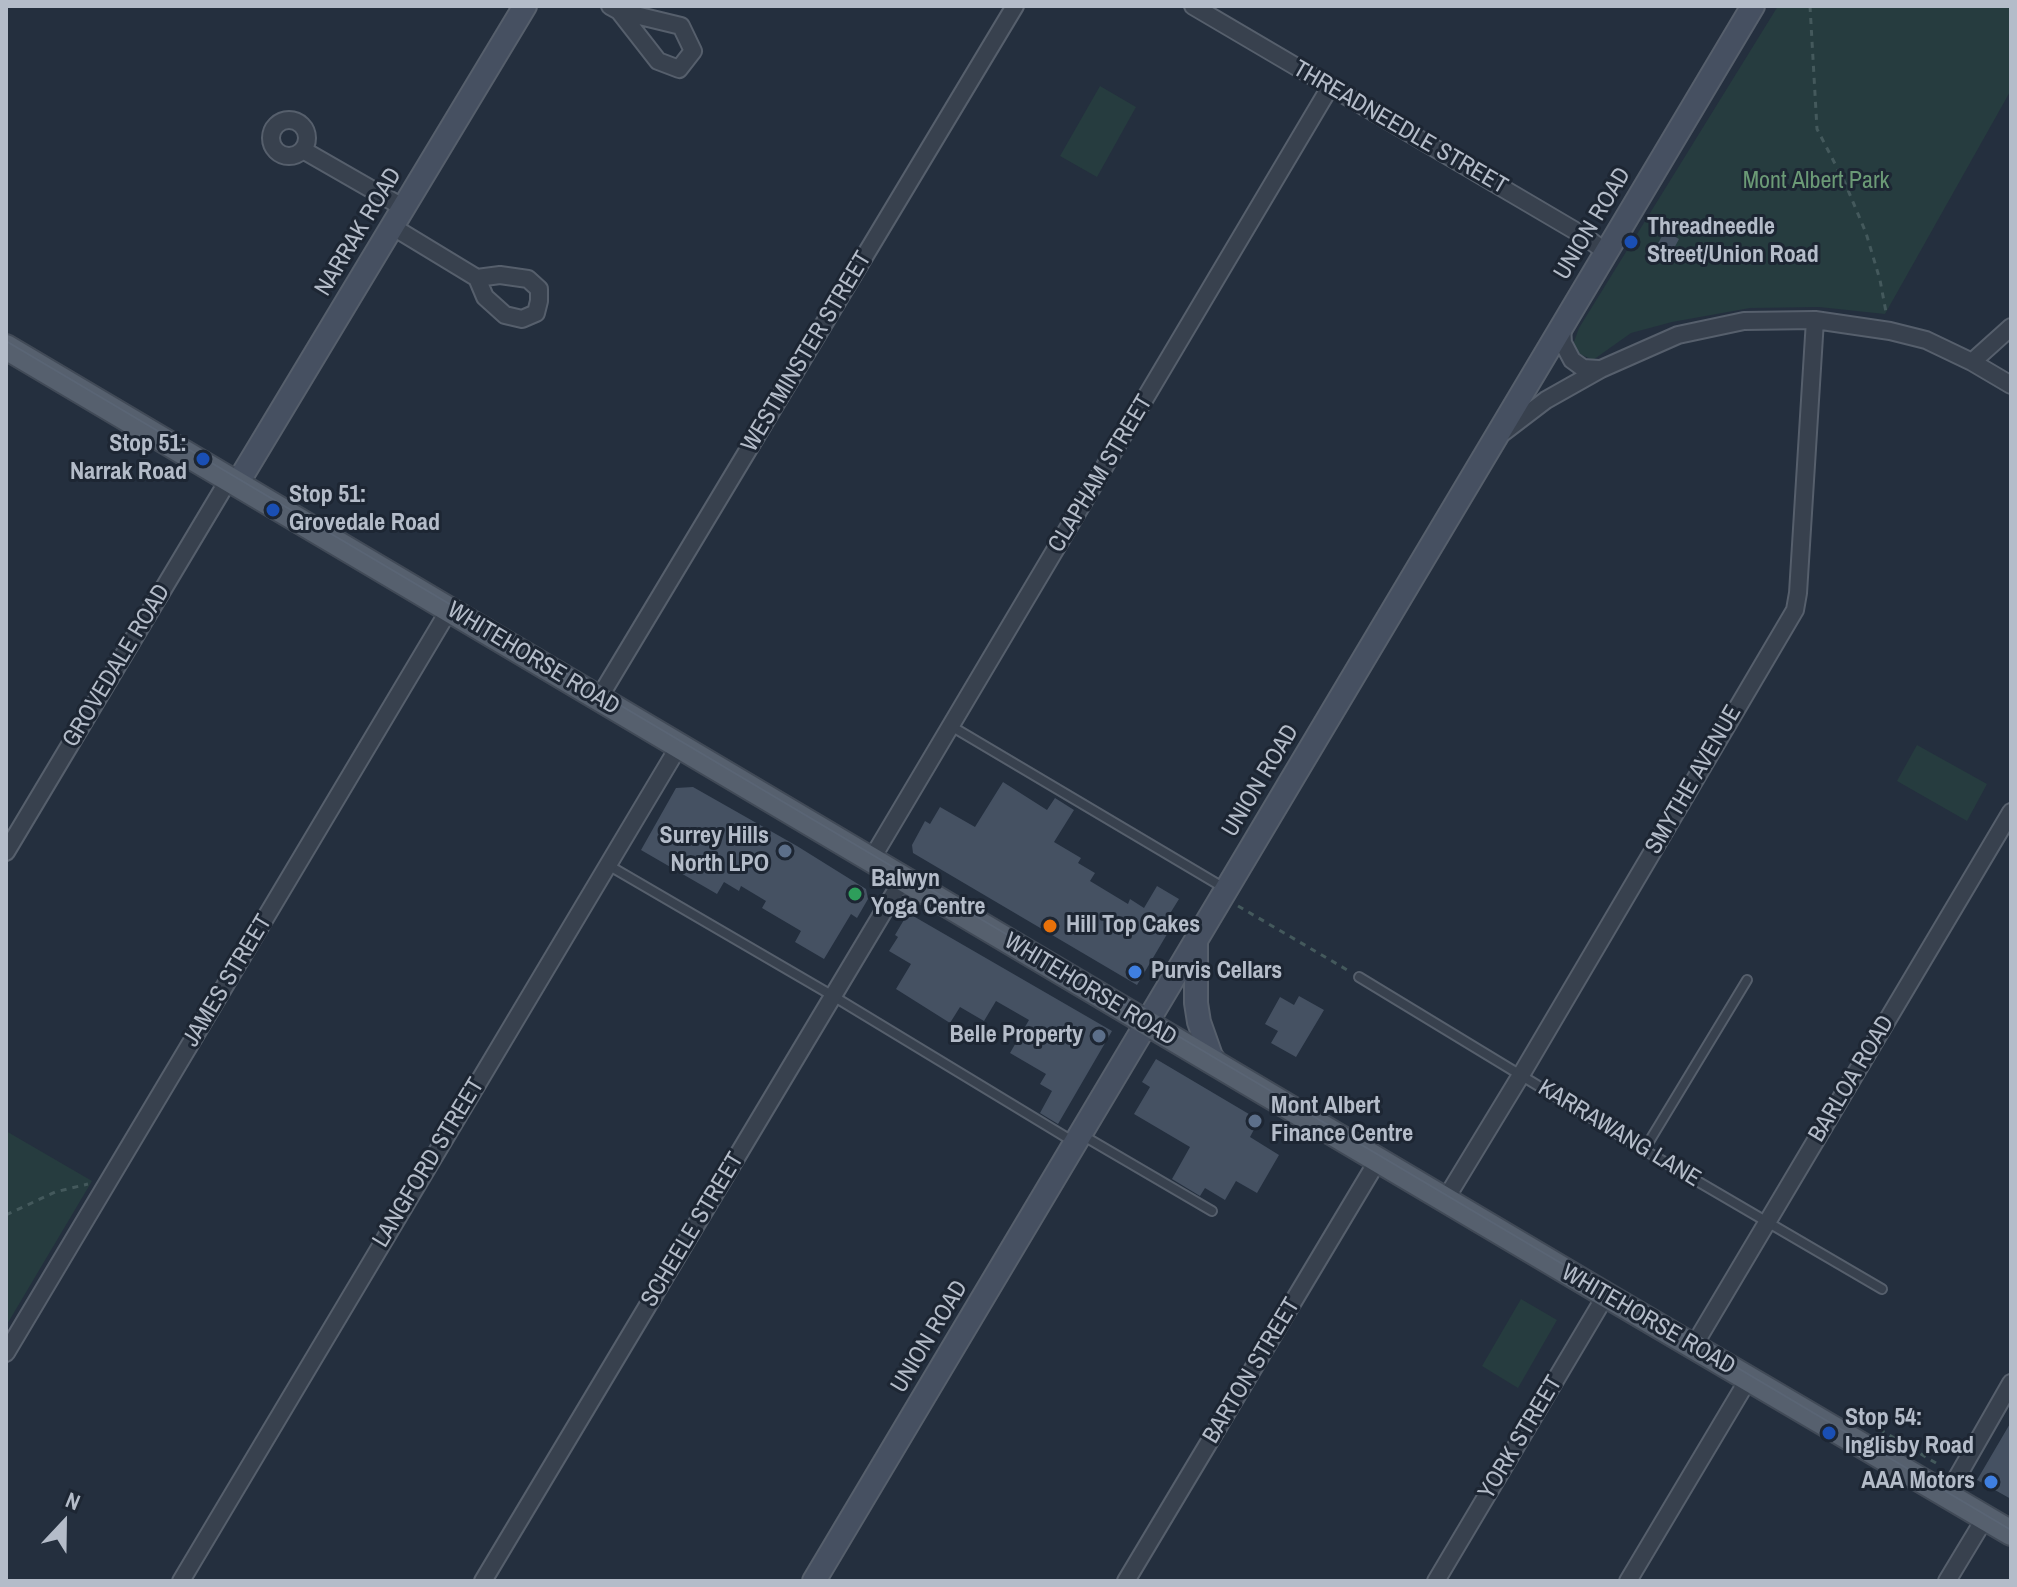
<!DOCTYPE html>
<style>
body{margin:0}
#map{position:relative;width:2017px;height:1587px;overflow:hidden;background:#242f3e;font-family:"Archivo Narrow",sans-serif}
canvas{display:block}
.frame{position:absolute;inset:0;border:8px solid #b4bcc9;pointer-events:none}
.north{position:absolute;left:24px;top:1483px;width:80px;height:80px;-webkit-text-stroke:6px #1d2633;paint-order:stroke;rotate:22deg;font-size:22px;font-weight:700;line-height:32px;text-align:center;color:#b4bcc9}
.north::after{content:'';display:block;margin:auto;width:28px;height:36px;background:#b4bcc9;clip-path:polygon(50% 0,100% 100%,50% 72%,0 100%)}
</style>
<div id="map">
<canvas width="2017" height="1587"></canvas>
<div class="frame"></div>
<div class="north">N</div>
</div>
<script>
const ctx = document.querySelector('canvas').getContext('2d');
ctx.lineJoin = 'round';
function fill(path, color) { ctx.fillStyle = color; ctx.fill(path, 'evenodd'); }
const poly = rows => new Path2D(rows.map(r => 'M' + r).join(''));
function stroke(path, color, width, dash) { ctx.strokeStyle = color; ctx.lineWidth = width; ctx.lineCap = dash ? 'butt' : 'round'; ctx.setLineDash(dash || []); ctx.stroke(path); }
function write(font, color, halo, rows, align = 'center') {
  ctx.font = font + ' "Archivo Narrow",sans-serif'; ctx.lineWidth = 6; ctx.setLineDash([]); ctx.textBaseline = 'middle'; ctx.strokeStyle = halo; ctx.fillStyle = color; for (const [text, x, y, turn = 0] of rows) {
    ctx.save(); ctx.translate(x, y); ctx.rotate((+turn || 0) * Math.PI / 180); ctx.textAlign = isNaN(turn) ? turn : align; if (halo) ctx.strokeText(text, 0, 0); ctx.fillText(text, 0, 0); ctx.restore();
  }
}
fill(poly([
 [1778,6,2011,6,2011,90,1885,314,1819,307,1750,308,1672,322,1631,333,1593,360,1571,350,1579,328],
 [1100,86,1136,107,1097,177,1060,156],
 [1917,745,1987,784,1967,821,1897,781],
 [6,1131,92,1181,6,1326],
 [1521,1299,1557,1320,1518,1388,1482,1366]
]), '#263c3f');
fill(poly([
 [1665,231,1679,239,1671,254,1657,245],
 [1003,782,1047,810,1055,798,1074,810,1054,842,1081,858,1078,863,1095,873,1090,881,1128,904,1130,899,1144,908,1157,886,1179,899,1166,920,1173,924,1137,985,913,853,912,845,925,821,930,824,940,807,975,827],
 [693,787,797,846,866,889,868,899,857,918,851,914,824,959,795,942,801,931,762,908,766,901,741,886,739,891,724,882,717,894,641,850,676,788],
 [908,913,1112,1031,1058,1124,1040,1113,1052,1091,1040,1084,1046,1074,1010,1053,1029,1020,996,1001,984,1021,960,1007,950,1023,896,989,911,964,889,951,898,937,895,935],
 [1299,996,1324,1010,1296,1057,1271,1043,1278,1031,1265,1024,1280,997,1294,1005],
 [1156,1059,1259,1120,1250,1137,1279,1155,1257,1193,1236,1181,1225,1200,1205,1188,1200,1196,1172,1179,1190,1147,1134,1114,1150,1087,1142,1082],
 [2011,1422,2011,1499,1977,1480]
]), '#455162');
const lane = poly([
 [951,726,1226,889],
 [608,865,833,996,1074,1142],
 [1359,977,1644,1150,1882,1289],
 [1082,1135,1212,1211],
 [1644,1150,1747,980]
]);
const street = poly([
 [610,6,619,11,681,26,693,51,679,69,658,61,619,11],
 [1193,6,1584,236,1606,252],
 '271 138a18 18 0 1 1 36 0a18 18 0 1 1-36 0Z',
 [303,150,404,208],
 [393,227,477,278],
 [500,275,528,279,539,289,539,301,536,313,522,319,505,315,485,297,477,278,500,275],
 [1562,327,1563,343,1572,360,1583,368,1599,369],
 [1972,362,2011,327],
 [1504,432,1546,400,1601,369,1678,335,1744,321,1815,320,1890,331,1926,340,1972,362,2011,385],
 [599,698,1015,6],
 [6,852,229,479],
 [871,860,1330,87],
 [1445,1200,1521,1075,1795,610,1798,593,1815,320],
 [1693,1347,2011,812],
 [6,1353,449,610],
 [1947,1495,2011,1383],
 [181,1581,679,746],
 [483,1581,903,879],
 [1126,1581,1378,1160],
 [1436,1581,1606,1295],
 [1628,1581,1749,1378],
 [1947,1581,1985,1518]
]);
const secondary = poly([
 [237,484,525,6],
 [1196,944,1196,1003,1199,1022,1211,1056,1217,1065],
 [814,1581,1753,6]
]);
const primary = poly([
 [6,347,1606,1295,2011,1533]
]);
stroke(lane, '#565f6c', 12);
stroke(street, '#565f6c', 20);
stroke(secondary, '#565f6c', 26);
stroke(primary, '#414a57', 28);
stroke(poly([
 [1810,6,1817,129,1845,183,1866,233,1880,280,1886,312],
 [1238,906,1349,971],
 [6,1215,55,1192,88,1184],
 [1869,1423,1941,1466]
]), '#44595c', 3, [6, 6]);
stroke(lane, '#38414e', 8);
stroke(street, '#38414e', 16);
stroke(secondary, '#465061', 22);
stroke(primary, '#56606e', 24);
stroke(poly([
 [6,341,2011,1530]
]), '#5a6575', 2);
for (const [x, y, r, color] of [
 [1631,242,8,"#1a4fb4"],
 [203,459,8,"#1a4fb4"],
 [273,510,8,"#1a4fb4"],
 [785,851,8,"#5c6f8a"],
 [855,894,8,"#2e9e5b"],
 [1050,926,8,"#e8710a"],
 [1135,972,8,"#3f7fe0"],
 [1099,1036,8,"#5c6f8a"],
 [1255,1121,8,"#5c6f8a"],
 [1829,1433,8,"#1a4fb4"],
 [1991,1482,8,"#3f7fe0"]
]) { const dot = new Path2D(); dot.arc(x, y, r, 0, 2 * Math.PI); ctx.fillStyle = color; ctx.fill(dot); stroke(dot, '#1d2633', 3); }
write('24px', '#b4bcc9', '#1d2633', [
 ["THREADNEEDLE STREET",1400,128,30],
 ["UNION ROAD",1593,224,-59],
 ["NARRAK ROAD",359,232,-59],
 ["WESTMINSTER STREET",807,352,-59],
 ["CLAPHAM STREET",1101,474,-59],
 ["WHITEHORSE ROAD",533,659,31],
 ["GROVEDALE ROAD",117,666,-59],
 ["SMYTHE AVENUE",1694,780,-60],
 ["UNION ROAD",1261,781,-59],
 ["JAMES STREET",228,981,-59],
 ["WHITEHORSE ROAD",1090,990,31],
 ["BARLOA ROAD",1852,1079,-59],
 ["KARRAWANG LANE",1619,1134,31],
 ["LANGFORD STREET",429,1163,-59],
 ["SCHEELE STREET",693,1230,-59],
 ["WHITEHORSE ROAD",1648,1320,30],
 ["UNION ROAD",930,1337,-59],
 ["BARTON STREET",1252,1371,-59],
 ["YORK STREET",1521,1438,-59]
]);
write('24px', '#6b9a76', '#1d2633', [
 ["Mont Albert Park",1816,182]
]);
write('bold 24px', '#b4bcc9', '#1d2633', [
 ["Threadneedle",1647,228],
 ["Street/Union Road",1647,256],
 ["Stop 51:",187,445,"right"],
 ["Narrak Road",187,473,"right"],
 ["Stop 51:",289,496],
 ["Grovedale Road",289,524],
 ["Surrey Hills",769,837,"right"],
 ["North LPO",769,865,"right"],
 ["Balwyn",871,880],
 ["Yoga Centre",871,908],
 ["Hill Top Cakes",1066,926],
 ["Purvis Cellars",1151,972],
 ["Belle Property",1083,1036,"right"],
 ["Mont Albert",1271,1107],
 ["Finance Centre",1271,1135],
 ["Stop 54:",1845,1419],
 ["Inglisby Road",1845,1447],
 ["AAA Motors",1975,1482,"right"]
], 'left');
</script>
